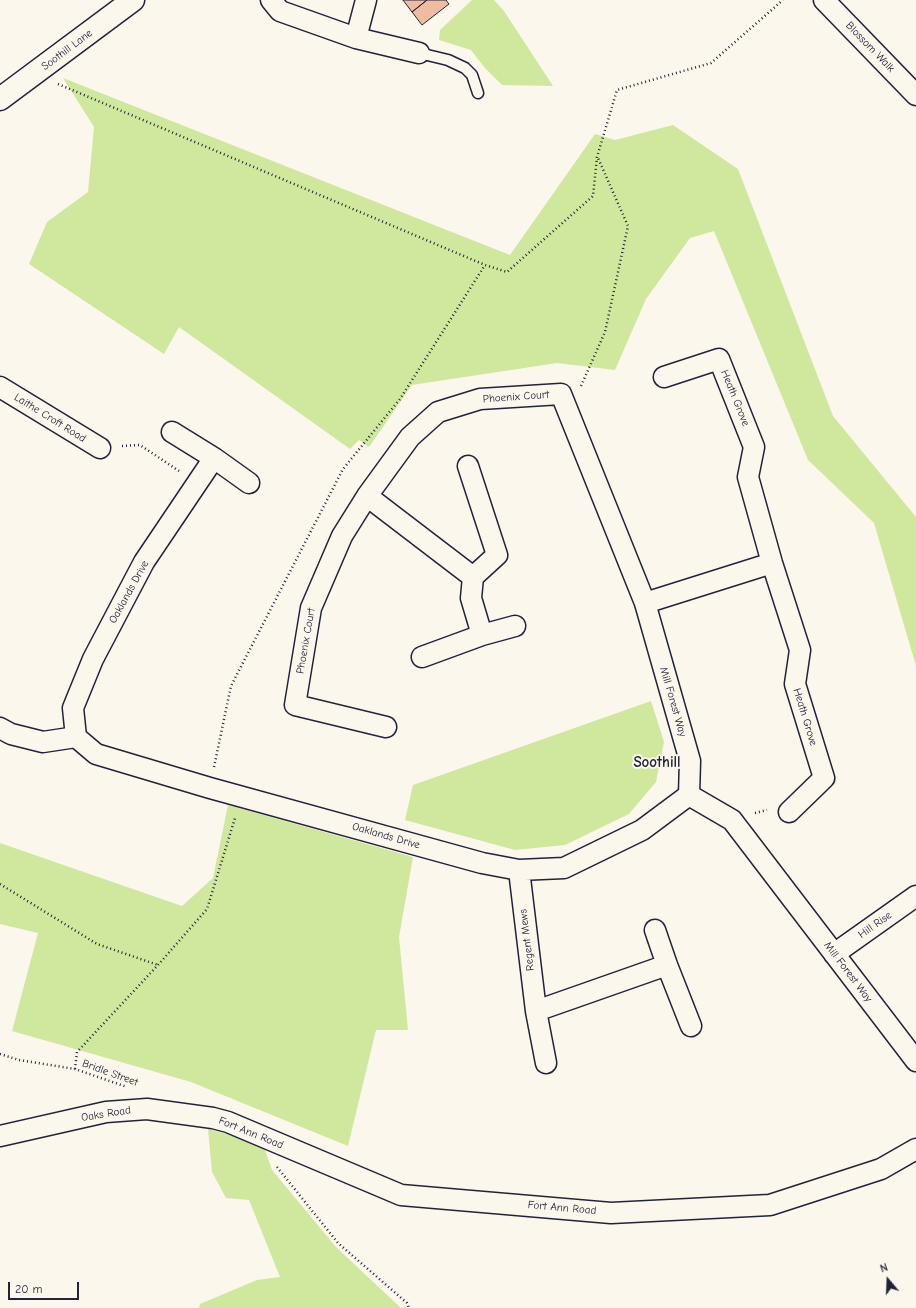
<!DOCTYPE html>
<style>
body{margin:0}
#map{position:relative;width:916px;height:1308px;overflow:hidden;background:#fbf7ec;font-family:"Comic Neue",sans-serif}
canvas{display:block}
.north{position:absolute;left:868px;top:1260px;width:40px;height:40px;-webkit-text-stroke:3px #fbf7ec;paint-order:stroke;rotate:341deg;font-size:11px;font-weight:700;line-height:16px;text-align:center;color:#22223b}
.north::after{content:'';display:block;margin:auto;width:14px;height:18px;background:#22223b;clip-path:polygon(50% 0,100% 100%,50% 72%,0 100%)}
.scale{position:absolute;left:8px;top:1282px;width:71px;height:18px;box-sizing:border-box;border:2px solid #22223b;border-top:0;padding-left:5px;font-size:12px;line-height:14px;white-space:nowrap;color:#22223b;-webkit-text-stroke:3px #fbf7ec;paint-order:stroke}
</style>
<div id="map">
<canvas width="916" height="1308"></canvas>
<div class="north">N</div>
<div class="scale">20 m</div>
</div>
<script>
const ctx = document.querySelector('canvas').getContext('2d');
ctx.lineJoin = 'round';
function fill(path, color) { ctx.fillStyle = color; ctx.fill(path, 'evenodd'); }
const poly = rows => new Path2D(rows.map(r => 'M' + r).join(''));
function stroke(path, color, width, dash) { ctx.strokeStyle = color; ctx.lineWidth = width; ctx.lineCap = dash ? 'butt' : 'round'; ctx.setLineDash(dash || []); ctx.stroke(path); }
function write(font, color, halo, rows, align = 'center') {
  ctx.font = font + ' "Comic Neue",sans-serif'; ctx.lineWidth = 4; ctx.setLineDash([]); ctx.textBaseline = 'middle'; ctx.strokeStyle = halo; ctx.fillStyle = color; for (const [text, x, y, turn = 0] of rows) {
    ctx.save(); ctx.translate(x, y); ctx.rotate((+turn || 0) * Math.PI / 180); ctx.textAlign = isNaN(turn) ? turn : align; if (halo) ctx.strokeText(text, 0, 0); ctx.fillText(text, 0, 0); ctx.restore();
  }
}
fill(poly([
 [472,0,494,0,504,11,553,86,502,85,485,68,471,50,439,40,440,30],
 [63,78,510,255,595,134,615,140,673,125,738,169,833,416,916,517,916,666,874,523,808,460,714,231,690,238,646,299,615,370,557,363,412,385,369,447,359,440,350,449,179,327,164,354,29,264,47,222,88,192,94,127],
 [651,701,664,742,656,782,629,814,565,845,515,850,405,820,413,785],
 [228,805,413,857,399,937,408,1030,376,1030,348,1146,191,1082,12,1031,38,933,0,924,0,843,182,906,213,878],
 [208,1129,263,1144,272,1170,336,1247,401,1308,199,1308,200,1304,257,1280,280,1277,249,1200,226,1198,212,1172]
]), '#cfe89e');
const building = poly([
 [403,0,427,0,412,12,403,0],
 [427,0,446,0,449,4,422,25,412,12,427,0]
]);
fill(building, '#efbba1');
stroke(building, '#22223b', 1);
const service = poly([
 [419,53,448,60,465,68,472,75,478,93]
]);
const minor = poly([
 [271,0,280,11,356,38,419,53],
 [824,0,916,95],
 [356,38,366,0],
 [664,377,719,359,754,447,748,477,772,563,800,650,795,684,824,778,789,812],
 [0,387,100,448],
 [172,432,214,458,249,483],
 [214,458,144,562,93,659,73,708,76,737,96,754,210,788,482,863,519,870,564,868,642,830,689,795],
 [468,466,497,555,473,577,471,598,482,635],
 [367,496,473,577],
 [645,603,772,563],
 [422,657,482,635,515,626],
 [386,727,295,705,311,608,342,536,367,496,410,437,438,412,480,399,561,394,645,603,690,761,689,795],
 [0,728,11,734,43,742,76,737],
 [689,795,732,820,916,1061],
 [519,870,536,1011,546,1063],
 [655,930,667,965,691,1026],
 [834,954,916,896],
 [536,1011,667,965],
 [0,1136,106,1112,147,1109,213,1118,228,1122,401,1195,611,1213,770,1205,881,1169,916,1149]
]);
const secondary = poly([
 [0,99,133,0]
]);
stroke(service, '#22223b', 13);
stroke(minor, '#22223b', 23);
stroke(secondary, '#22223b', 25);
stroke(poly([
 [58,84,485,265,507,272,593,196,597,157,617,90,711,63,783,0],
 [581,386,605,332,628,226,598,158],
 [122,446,140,445,179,471],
 [214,767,231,686,343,469,400,399,485,265],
 [755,813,767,810],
 [0,884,97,944,158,965],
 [0,1054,19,1060,75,1069,127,1087],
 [75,1069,77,1052,158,965,207,909,235,818],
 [277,1167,338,1243,407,1303,409,1308]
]), '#22223b', 2.5, [1, 3]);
stroke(service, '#fbf7ec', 10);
stroke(minor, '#fbf7ec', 20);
stroke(secondary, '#fbf7ec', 22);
write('11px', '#22223b', '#fbf7ec', [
 ["Blossom Walk",870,47,46],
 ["Soothill Lane",67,50,-37],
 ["Phoenix Court",516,397,-4],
 ["Heath Grove",735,398,68],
 ["Laithe Croft Road",50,418,32],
 ["Oaklands Drive",129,592,-61],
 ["Phoenix Court",306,641,-80],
 ["Mill Forest Way",673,702,74],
 ["Heath Grove",805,717,73],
 ["Oaklands Drive",386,836,16],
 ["Hill Rise",875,925,-35],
 ["Regent Mews",527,940,-97],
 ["Mill Forest Way",848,972,53],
 ["Bridle Street",110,1073,20],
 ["Oaks Road",106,1114,-9],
 ["Fort Ann Road",251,1133,22],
 ["Fort Ann Road",562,1208,5]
]);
write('bold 15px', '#22223b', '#fbf7ec', [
 ["Soothill",657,763]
]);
</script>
